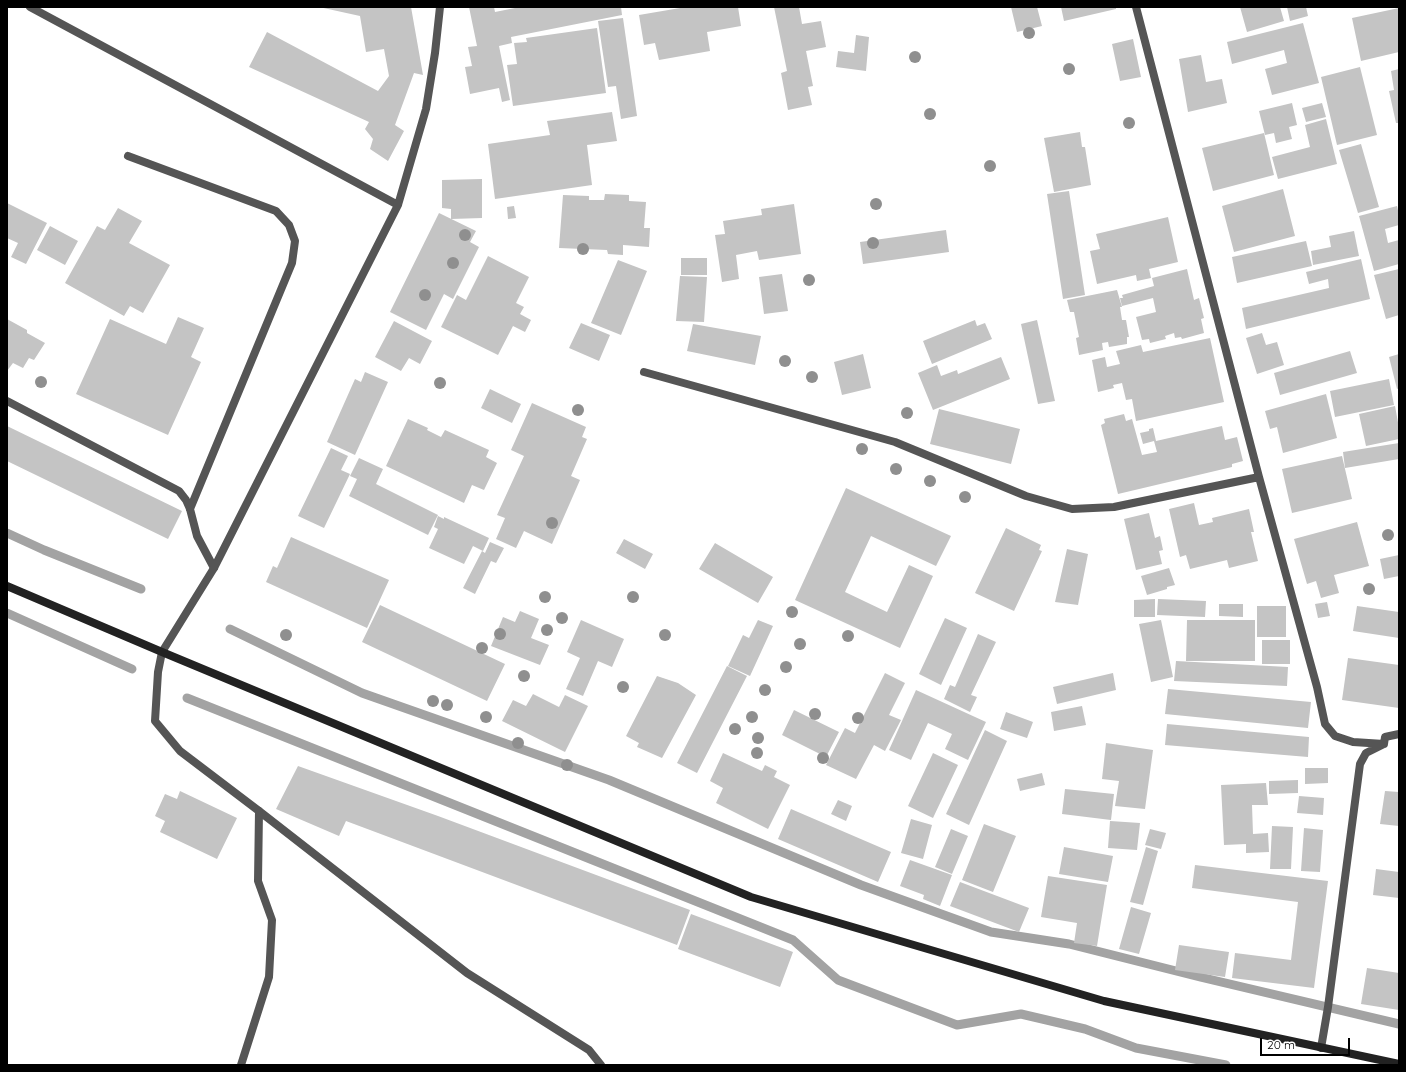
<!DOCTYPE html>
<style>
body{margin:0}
#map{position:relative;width:1406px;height:1072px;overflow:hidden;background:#fff;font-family:Quicksand,sans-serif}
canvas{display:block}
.frame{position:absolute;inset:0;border:8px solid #000;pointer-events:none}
.scale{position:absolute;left:1260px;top:1038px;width:90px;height:18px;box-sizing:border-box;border:2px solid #000;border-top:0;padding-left:5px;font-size:12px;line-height:14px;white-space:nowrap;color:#000;-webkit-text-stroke:3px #fff;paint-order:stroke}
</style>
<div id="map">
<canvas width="1406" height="1072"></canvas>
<div class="frame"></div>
<div class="scale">20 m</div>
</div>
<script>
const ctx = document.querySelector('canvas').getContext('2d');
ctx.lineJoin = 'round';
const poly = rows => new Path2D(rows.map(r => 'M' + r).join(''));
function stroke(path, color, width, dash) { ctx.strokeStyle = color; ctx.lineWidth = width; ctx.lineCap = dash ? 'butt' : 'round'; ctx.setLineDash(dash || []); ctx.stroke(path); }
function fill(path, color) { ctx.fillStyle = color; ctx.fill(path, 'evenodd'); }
stroke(poly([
 [7,533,44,550,141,589],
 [7,613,132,669],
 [230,629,362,693,609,780,861,885,991,932,1069,944,1200,977,1399,1024],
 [187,698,793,940,838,980,957,1025,1021,1014,1085,1029,1136,1048,1226,1065]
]), '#a3a3a3', 9);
fill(poly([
 [319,7,411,7,423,75,414,73,395,125,404,131,388,161,370,149,373,139,365,129,369,122,249,67,267,32,378,91,389,76,384,49,366,52,360,16],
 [469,7,494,7,495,12,520,7,621,7,622,15,511,37,512,43,499,46,510,100,502,102,499,88,470,94,465,67,472,66,468,47,477,46],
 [686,7,738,7,741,26,707,32,710,51,659,60,655,43,644,45,639,15],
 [774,7,799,7,802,24,821,21,826,47,806,51,813,86,808,87,812,105,788,110,781,73,787,71],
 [1011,7,1037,7,1042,26,1017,32],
 [1061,7,1116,7,1116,9,1064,21],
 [1240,7,1280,7,1284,21,1247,32],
 [1287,7,1306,7,1308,16,1290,21],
 [1399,8,1399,52,1361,61,1352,18],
 [623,18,637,116,621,119,616,86,608,87,598,21],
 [1303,23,1319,83,1272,95,1265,69,1287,63,1284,50,1232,64,1227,42],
 [597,28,606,93,513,106,507,65,517,64,514,43,527,42,526,38],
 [856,35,869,37,866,71,836,67,838,51,854,53],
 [1133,39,1141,77,1120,81,1112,44],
 [1201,55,1206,82,1222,79,1227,103,1188,112,1179,59],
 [1360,67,1377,135,1337,145,1321,77],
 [1399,69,1399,123,1396,123,1389,91,1394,90,1391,71],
 [1292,103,1297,125,1289,127,1292,139,1276,143,1274,133,1265,135,1259,111],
 [1322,103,1326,117,1306,122,1302,108],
 [612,112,617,141,587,145,592,185,495,199,488,144,550,135,547,121],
 [1326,119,1337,164,1278,179,1272,157,1310,147,1305,125],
 [1080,132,1082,147,1085,147,1091,185,1054,192,1044,138],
 [1264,133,1274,175,1213,191,1202,148],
 [1361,144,1379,207,1358,213,1339,150],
 [482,179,482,218,451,219,451,209,442,208,442,180],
 [1283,189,1295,236,1234,252,1222,206],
 [1069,191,1085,295,1063,299,1047,194],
 [605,194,629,195,629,201,646,202,644,228,650,228,649,247,623,245,623,255,608,254,607,250,559,248,563,195,589,196,589,200,604,200],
 [7,203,47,223,26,264,11,257,18,243,7,238],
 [794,204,801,254,759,260,757,251,736,255,739,279,722,282,715,235,725,234,723,221,762,215,761,209],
 [514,206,516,218,508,219,507,207],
 [1397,206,1399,215,1399,225,1385,229,1388,243,1399,240,1399,264,1374,271,1359,216],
 [118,208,142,221,129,243,170,265,143,313,130,306,124,316,65,283,97,226,105,230],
 [439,213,476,231,470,242,479,247,453,299,444,294,426,330,390,312],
 [1168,217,1178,262,1149,269,1151,278,1137,281,1136,275,1097,284,1090,251,1100,249,1096,234],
 [50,226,78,241,65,265,37,250],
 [946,230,949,252,863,264,860,242],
 [1354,231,1359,256,1313,265,1311,251,1331,247,1329,236],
 [1306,241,1312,266,1237,283,1232,257],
 [488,256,529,277,516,303,524,307,520,314,531,320,525,332,513,326,498,355,441,327,457,295,466,300],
 [681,258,707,258,707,275,681,275],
 [1361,259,1370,299,1246,329,1242,308,1329,288,1328,279,1309,284,1306,272],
 [618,260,647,271,621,335,591,323],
 [1187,269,1194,300,1199,298,1204,318,1201,319,1204,333,1182,339,1181,337,1175,338,1174,333,1165,336,1166,339,1150,343,1149,339,1142,340,1136,317,1156,312,1153,298,1122,306,1120,298,1123,298,1122,295,1154,286,1152,278],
 [1399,269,1399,315,1386,319,1374,275],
 [782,274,788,311,764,314,759,277],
 [680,276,707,277,704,322,676,321],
 [1117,290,1122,307,1120,307,1122,320,1126,320,1129,337,1127,337,1127,344,1109,347,1108,342,1102,343,1103,350,1079,355,1076,338,1079,337,1074,312,1070,312,1067,300],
 [178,317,204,328,191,357,201,362,168,435,76,394,110,319,166,344],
 [7,319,27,330,27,333,45,343,34,360,29,358,23,368,13,363,7,371],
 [975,320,977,326,985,323,992,339,932,364,923,341],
 [1037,320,1055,401,1038,404,1021,324],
 [394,321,432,341,420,364,409,358,401,371,375,357],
 [581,323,610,335,599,361,569,348],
 [693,324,761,336,755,365,687,351],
 [1262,333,1266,345,1277,342,1284,365,1257,374,1246,338],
 [1210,338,1224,402,1136,421,1132,399,1126,400,1122,383,1113,385,1114,388,1098,392,1092,360,1105,357,1107,367,1120,364,1116,351,1141,345,1143,352],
 [1350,351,1357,373,1280,395,1274,373],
 [863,354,871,388,842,395,834,362],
 [1399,354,1399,388,1397,389,1389,357],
 [1001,357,1010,379,933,410,918,373,937,365,941,376,957,370,958,374],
 [365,372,388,382,355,455,327,442,355,379,361,382],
 [1389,379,1394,405,1335,417,1330,391],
 [490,389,521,404,512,423,481,408],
 [1326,394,1337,438,1283,453,1277,427,1270,429,1265,411],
 [532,403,586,427,582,437,587,439,571,476,580,480,552,544,524,531,516,548,496,539,505,518,497,515,524,456,511,450],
 [1395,406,1399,428,1399,439,1366,446,1359,414],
 [939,409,1020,429,1011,464,930,444],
 [1124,414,1126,421,1132,419,1142,455,1157,452,1154,441,1143,444,1140,433,1149,431,1149,429,1153,428,1156,441,1222,426,1225,440,1237,437,1243,461,1232,464,1232,467,1118,494,1101,425,1105,423,1104,419],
 [408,419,428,428,427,430,441,437,445,430,489,450,486,457,497,463,484,490,472,485,464,503,386,466],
 [7,426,182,511,168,539,7,461],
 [1399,443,1399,459,1345,468,1343,452],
 [331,448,348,456,341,470,350,474,324,528,298,516],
 [1342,456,1352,499,1292,513,1282,469],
 [359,458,383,469,376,484,438,515,428,535,349,496,357,479,350,476],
 [846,488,951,536,936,566,871,536,845,592,887,612,909,565,933,576,900,648,795,600],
 [1194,503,1199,525,1213,522,1212,518,1249,509,1254,532,1251,532,1258,561,1229,568,1227,560,1190,569,1186,555,1180,557,1169,509],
 [1149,513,1155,538,1160,536,1163,550,1159,551,1162,564,1136,570,1124,519],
 [438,516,444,519,444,517,489,538,483,551,473,546,464,564,429,548,438,529,434,527],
 [1357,522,1369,566,1334,575,1339,593,1321,598,1316,581,1307,584,1294,539],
 [1006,528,1041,545,1039,550,1042,551,1014,611,975,593],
 [291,537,389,580,367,628,266,582,273,566,277,568],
 [624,539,653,554,645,569,616,553],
 [490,542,504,548,496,563,491,561,475,594,463,588,482,551,485,553],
 [715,543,773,577,758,603,699,569],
 [1067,549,1088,554,1078,605,1055,602],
 [1399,555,1399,576,1384,579,1380,559],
 [1169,568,1175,585,1167,587,1167,589,1147,595,1141,576],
 [1155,599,1155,617,1134,617,1134,600],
 [1158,599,1206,601,1205,617,1157,615],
 [1327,602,1330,616,1318,618,1315,604],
 [1219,604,1243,604,1243,617,1219,616],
 [380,605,505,664,487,701,362,642],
 [1257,606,1286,606,1286,637,1257,637],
 [1357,606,1399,612,1399,638,1353,631],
 [520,611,539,619,531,638,549,645,540,665,491,646,503,617,515,622],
 [945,618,967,628,941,685,919,674],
 [581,620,624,639,612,667,598,661,583,696,566,689,580,658,567,652],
 [758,620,773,626,750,676,728,666,743,635,749,638],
 [1161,620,1173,677,1151,682,1139,624],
 [1187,620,1255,620,1255,661,1186,661],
 [978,634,996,642,971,695,977,697,970,712,944,699,950,685,955,687],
 [1262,640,1290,640,1290,664,1262,664],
 [1348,658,1399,665,1399,708,1342,700],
 [1176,661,1288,667,1287,686,1174,681],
 [727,666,747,676,697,773,677,763],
 [885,673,905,683,889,715,901,720,885,751,874,745,856,779,826,765,845,728,855,733],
 [1113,673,1116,690,1057,704,1053,687],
 [657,676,678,683,696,695,662,758,637,747,639,743,626,736],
 [1168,689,1311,702,1308,728,1165,714],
 [916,690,986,722,968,760,945,749,952,734,928,723,911,760,889,750],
 [533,694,559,707,565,695,588,706,565,752,502,721,513,700,526,706],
 [1082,706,1086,725,1054,731,1051,712],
 [794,710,839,732,826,757,782,735],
 [1006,712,1033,722,1027,738,1000,729],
 [1167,724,1309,737,1308,757,1165,745],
 [985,730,1007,741,969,825,946,814],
 [1106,743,1153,750,1145,809,1115,806,1119,781,1102,779],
 [723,753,762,771,765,765,777,771,774,777,790,785,768,829,716,803,723,788,710,781],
 [933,753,958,765,933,818,908,806],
 [298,766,438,816,690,910,677,945,346,821,339,836,276,809],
 [1305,768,1328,768,1328,783,1305,784],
 [1042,773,1045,785,1020,791,1017,779],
 [1298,780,1298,793,1269,794,1269,781],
 [1266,783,1268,805,1252,805,1253,834,1268,833,1269,852,1246,853,1246,844,1224,845,1221,785],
 [1065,789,1114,794,1111,820,1062,814],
 [180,791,237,818,217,859,160,832,165,821,155,816,165,794,177,799],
 [1385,791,1399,792,1399,826,1380,824],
 [1299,796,1324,798,1323,815,1297,813],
 [838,800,852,806,846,821,831,814],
 [791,809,891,852,878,882,778,839],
 [911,819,932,825,923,859,901,853],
 [1110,821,1140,823,1137,850,1108,848],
 [984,824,1016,836,993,892,962,880],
 [1272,826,1293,827,1291,869,1270,869],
 [1304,828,1323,830,1320,872,1301,871],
 [951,829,968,836,952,874,935,867],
 [1150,829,1166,833,1161,849,1145,845],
 [1064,847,1113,856,1108,882,1059,874],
 [1146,847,1158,851,1143,905,1130,902],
 [910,860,952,875,940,906,923,899,924,895,900,886],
 [1195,865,1328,881,1314,988,1232,978,1235,953,1291,960,1298,902,1192,888],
 [1376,869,1399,872,1399,898,1373,895],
 [1048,876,1107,885,1097,946,1074,943,1077,923,1041,917],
 [960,882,1029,908,1019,932,950,906],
 [1131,907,1151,913,1139,954,1119,949],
 [691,914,793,952,780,987,678,949],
 [1179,945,1229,952,1225,977,1175,970],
 [1367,968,1399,973,1399,1010,1361,1004]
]), '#c4c4c4');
stroke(poly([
 [128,156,276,211,289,225,295,241,292,263,190,509],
 [7,401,179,491,186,500,190,509,197,536,214,568],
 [259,811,467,973,589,1050,601,1065]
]), '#555', 8);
stroke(poly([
 [30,7,398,205],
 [1136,7,1259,477,1317,687,1325,724,1335,736,1353,742,1384,744],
 [644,372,895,442,1026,496,1072,509,1114,507,1259,477],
 [1321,1048,1328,1007,1360,764,1366,753,1384,744,1385,737,1399,734],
 [241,1065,269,977,272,920,258,881,259,811,180,751,155,721,158,672,162,652,214,568,398,205,426,109,435,53,440,7]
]), '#555', 8);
stroke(poly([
 [7,586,162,652,751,897,1104,1001,1399,1064]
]), '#222', 8);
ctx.fillStyle = '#8f8f8f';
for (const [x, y] of [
 [1029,33],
 [915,57],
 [1069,69],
 [930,114],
 [1129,123],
 [990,166],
 [876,204],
 [465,235],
 [873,243],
 [583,249],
 [453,263],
 [809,280],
 [425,295],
 [785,361],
 [812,377],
 [41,382],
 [440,383],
 [578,410],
 [907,413],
 [862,449],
 [896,469],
 [930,481],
 [965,497],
 [552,523],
 [1388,535],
 [1369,589],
 [545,597],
 [633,597],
 [792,612],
 [562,618],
 [547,630],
 [500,634],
 [286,635],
 [665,635],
 [848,636],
 [800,644],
 [482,648],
 [786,667],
 [524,676],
 [623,687],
 [765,690],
 [433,701],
 [447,705],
 [815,714],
 [486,717],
 [752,717],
 [858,718],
 [735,729],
 [758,738],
 [518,743],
 [757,753],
 [823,758],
 [567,765]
]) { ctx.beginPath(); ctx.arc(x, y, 6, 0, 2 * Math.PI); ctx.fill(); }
</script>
